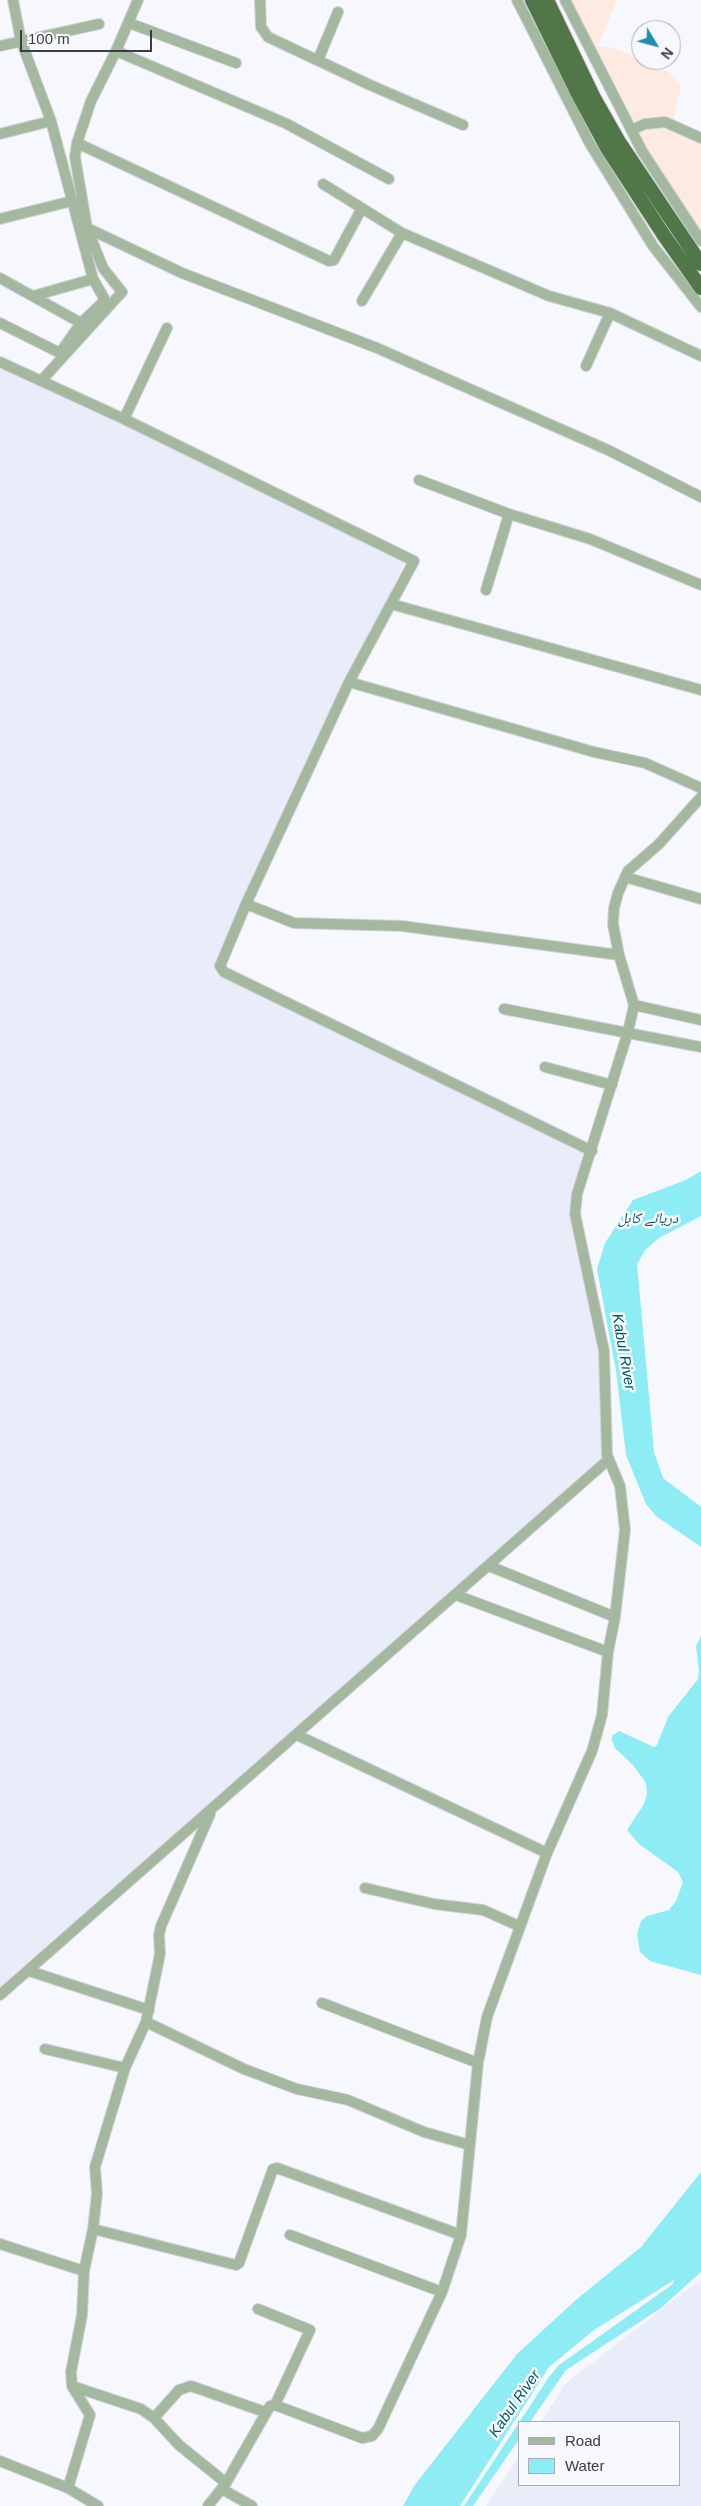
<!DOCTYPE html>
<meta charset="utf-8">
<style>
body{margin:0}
#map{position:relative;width:701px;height:2506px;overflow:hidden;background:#f6f8fd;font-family:Arial,sans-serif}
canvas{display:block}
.legend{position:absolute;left:518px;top:2421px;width:162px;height:65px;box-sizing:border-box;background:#f6f8fd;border:1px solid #acadb1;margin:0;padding:6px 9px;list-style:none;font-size:15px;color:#3c3d3e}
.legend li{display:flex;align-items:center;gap:10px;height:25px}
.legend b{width:25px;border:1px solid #acadb1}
.north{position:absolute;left:631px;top:20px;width:50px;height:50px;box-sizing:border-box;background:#f6f8fd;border:1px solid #acadb1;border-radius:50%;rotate:127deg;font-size:14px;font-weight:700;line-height:20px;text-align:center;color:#3c3d3e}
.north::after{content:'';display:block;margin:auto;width:18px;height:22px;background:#1f8cb2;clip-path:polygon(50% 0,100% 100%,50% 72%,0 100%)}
.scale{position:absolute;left:20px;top:30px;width:132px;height:22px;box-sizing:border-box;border:2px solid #3c3d3e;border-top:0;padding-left:6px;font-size:15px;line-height:18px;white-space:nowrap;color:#3c3d3e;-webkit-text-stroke:4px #f6f8fd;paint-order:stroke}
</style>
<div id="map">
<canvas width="701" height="2506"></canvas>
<ul class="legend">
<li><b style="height:6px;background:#a4b8a0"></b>Road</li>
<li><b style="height:14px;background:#8eecf4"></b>Water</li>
</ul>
<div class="north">N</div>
<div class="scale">100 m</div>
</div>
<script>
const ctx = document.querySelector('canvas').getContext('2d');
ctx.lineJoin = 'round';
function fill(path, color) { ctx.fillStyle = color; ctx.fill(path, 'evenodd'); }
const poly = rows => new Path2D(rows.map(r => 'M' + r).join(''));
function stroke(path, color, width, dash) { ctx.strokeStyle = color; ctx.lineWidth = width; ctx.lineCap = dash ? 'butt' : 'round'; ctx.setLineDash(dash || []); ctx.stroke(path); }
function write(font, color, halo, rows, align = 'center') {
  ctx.font = font + ' Arial,"Noto Naskh Arabic",sans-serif'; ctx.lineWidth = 5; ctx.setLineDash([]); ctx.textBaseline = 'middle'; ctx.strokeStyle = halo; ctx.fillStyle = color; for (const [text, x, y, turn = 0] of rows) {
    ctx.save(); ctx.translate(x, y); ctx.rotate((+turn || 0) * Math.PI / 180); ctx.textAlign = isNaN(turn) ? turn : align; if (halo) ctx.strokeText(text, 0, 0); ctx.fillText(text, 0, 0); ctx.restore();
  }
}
fill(poly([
 [565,0,617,0,597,47,611,47,669,72,681,85,673,124,701,138,701,241,642,151]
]), '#fdeae1');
fill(poly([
 [0,363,407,557,220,966,592,1151,575,1214,604,1351,607,1455,0,1987],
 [701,2279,701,2506,486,2506,520,2455,520,2485,680,2485,680,2422,541,2422,566,2383]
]), '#e8edf9');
fill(poly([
 [701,1171,701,1216,659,1238,645,1250,637,1264,654,1452,663,1478,701,1507,701,1547,656,1516,646,1504,626,1455,616,1371,597,1269,605,1243,633,1200,686,1180],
 [701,1636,701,1975,650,1961,640,1952,637,1934,641,1921,647,1916,669,1910,676,1901,683,1882,678,1872,639,1844,627,1830,644,1804,647,1794,646,1783,633,1765,615,1748,612,1740,612,1736,619,1731,654,1747,657,1745,668,1717,698,1679,699,1671,696,1646],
 [701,2172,701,2272,661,2308,566,2370,530,2422,520,2422,520,2438,473,2506,464,2506,549,2377,559,2365,673,2284,674,2280,594,2330,549,2367,460,2506,403,2506,414,2486,517,2354,577,2299,641,2247]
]), '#8eecf4');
const minor = poly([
 [260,0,261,27,268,37,370,85,463,125],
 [517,0,589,142,653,246,701,307],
 [565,0,642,151,701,241],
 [129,23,236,63],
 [0,46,99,24],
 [116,51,285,123,389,179],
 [318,60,338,12],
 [631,130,645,124,665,122,701,138],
 [0,134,51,121],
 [77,143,329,261,334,260,362,208],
 [323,184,402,233,549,296,610,313,701,356],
 [0,219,72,201],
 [87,228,182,273,377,348,608,450,701,497],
 [0,278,81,323],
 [33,296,93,279],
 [362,301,402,233],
 [0,323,60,353,81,323,102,303,104,298,93,279,51,121,21,41,13,0],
 [0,362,124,419,414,561,349,682,246,904,220,966,224,972,592,1151],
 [586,366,610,313],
 [41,381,122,292,103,268,87,228,75,157,77,143,91,101,116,51,138,0],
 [124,419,167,328],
 [419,480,509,514,590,539,701,585],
 [486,590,509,514],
 [391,604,701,690],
 [349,682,594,752,645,763,701,788],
 [625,877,701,899],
 [246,904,294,923,402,926,619,955],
 [634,1005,701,1020],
 [504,1009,701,1047],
 [545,1067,612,1085],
 [489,1566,615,1617],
 [456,1595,608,1652],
 [297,1735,547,1853],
 [365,1888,434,1904,483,1910,519,1926],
 [29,1971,149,2010],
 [0,1995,608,1460],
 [322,2003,478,2063],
 [146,2022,244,2069,297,2089,348,2100,424,2132,470,2145],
 [45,2049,125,2068],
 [93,2229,236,2265,239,2263,273,2169,277,2168,461,2235],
 [290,2235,442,2292],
 [0,2244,84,2271],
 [258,2309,310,2330,275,2405],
 [72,2386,141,2409,154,2418,179,2445,226,2483],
 [154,2418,179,2390,191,2386,265,2412],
 [0,2461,68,2488],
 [222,2489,252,2506],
 [98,2506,68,2488,90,2415,72,2386,71,2372,82,2315,84,2271,93,2229,97,2194,95,2167,125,2068,146,2022,160,1954,159,1935,161,1926,210,1814],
 [208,2506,226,2483,270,2406,275,2405,362,2438,372,2436,378,2429,442,2292,461,2235,478,2063,487,2017,547,1853,592,1751,602,1715,608,1652,615,1617,625,1530,620,1486,607,1455,604,1351,575,1214,577,1194,628,1032,634,1005,619,955,613,924,614,908,618,893,628,871,659,844,701,797]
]);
const trunk = poly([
 [532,0,578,94,607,148,665,237,701,288],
 [547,0,594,98,619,142,701,264]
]);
stroke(minor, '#d1d3d7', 12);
stroke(trunk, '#d1d3d7', 16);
stroke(minor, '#a4b8a0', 10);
stroke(trunk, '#517748', 14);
write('italic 15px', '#00595f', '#f6f8fd', [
 ["دریائے کابل",648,1219],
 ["Kabul River",623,1352,80],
 ["Kabul River",515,2404,-55]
]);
</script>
